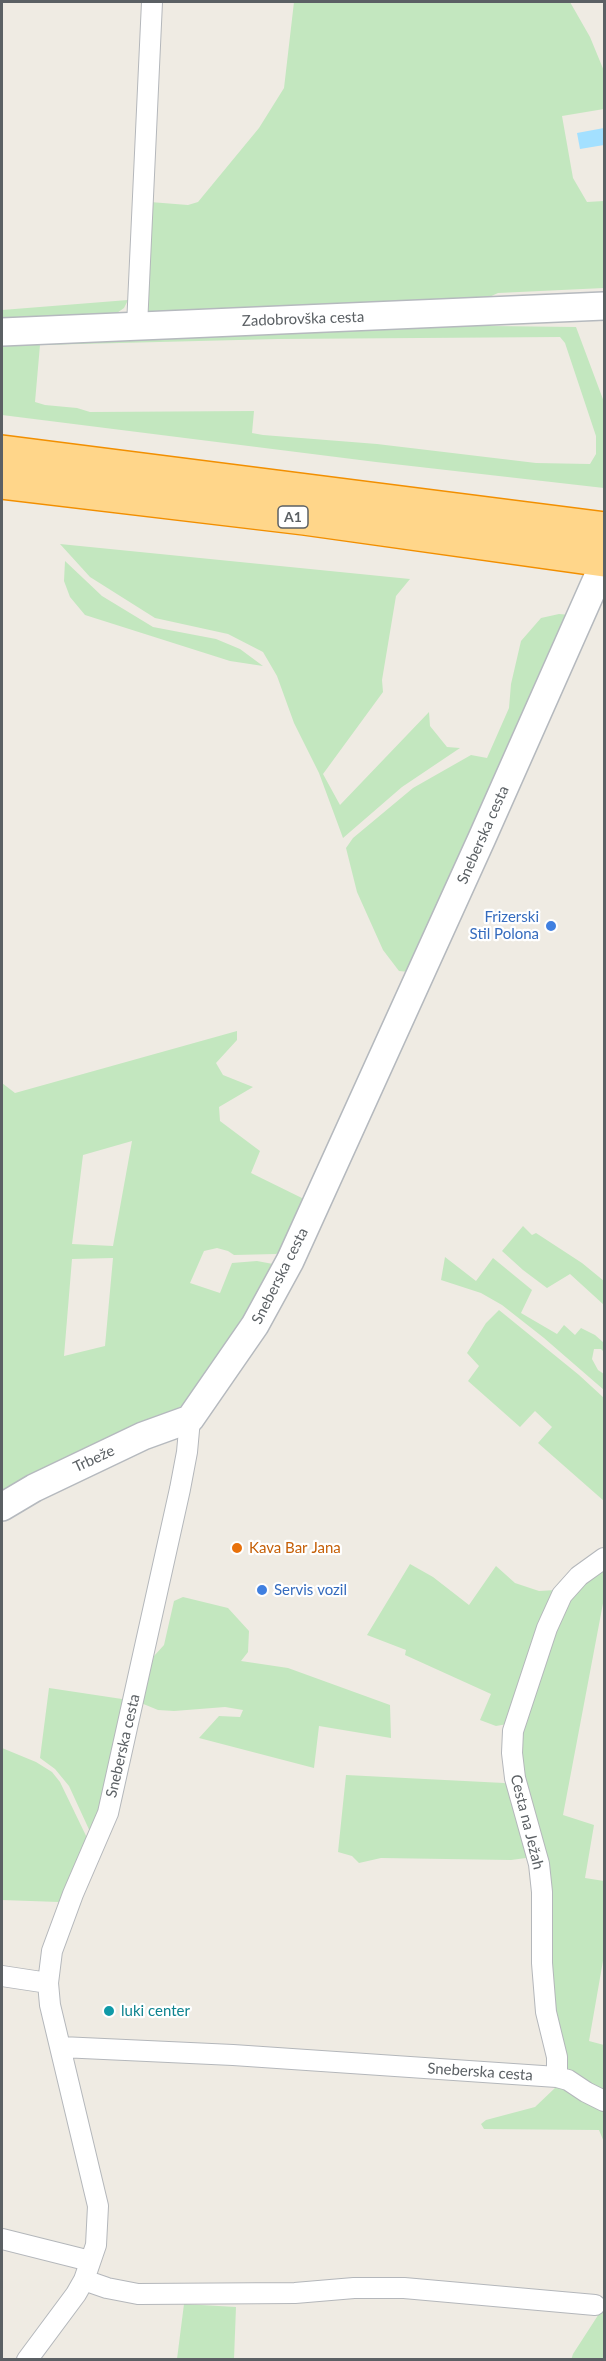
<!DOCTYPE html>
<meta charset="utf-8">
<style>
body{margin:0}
#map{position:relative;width:606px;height:2361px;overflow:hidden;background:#efebe3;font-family:Lato,sans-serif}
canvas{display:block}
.frame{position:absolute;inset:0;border:3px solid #5b6064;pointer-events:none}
</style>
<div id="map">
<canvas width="606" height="2361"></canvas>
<div class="frame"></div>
</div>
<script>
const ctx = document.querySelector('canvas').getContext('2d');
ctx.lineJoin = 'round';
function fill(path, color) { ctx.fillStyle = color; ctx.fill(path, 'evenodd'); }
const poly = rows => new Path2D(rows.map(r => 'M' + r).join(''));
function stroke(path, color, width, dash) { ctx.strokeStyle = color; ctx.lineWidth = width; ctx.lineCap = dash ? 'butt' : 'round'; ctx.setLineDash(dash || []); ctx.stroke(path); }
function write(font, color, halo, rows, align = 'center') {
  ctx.font = font + ' Lato,sans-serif'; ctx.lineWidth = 4.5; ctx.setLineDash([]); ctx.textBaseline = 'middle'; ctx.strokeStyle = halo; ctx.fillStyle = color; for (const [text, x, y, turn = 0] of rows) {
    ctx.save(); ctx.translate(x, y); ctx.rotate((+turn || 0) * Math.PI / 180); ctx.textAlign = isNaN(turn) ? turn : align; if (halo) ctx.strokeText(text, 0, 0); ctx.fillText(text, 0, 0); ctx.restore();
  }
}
fill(poly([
 [294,2,570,2,590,37,604,71,604,109,562,116,573,178,587,202,604,201,604,288,498,293,487,298,151,315,144,308,150,202,188,205,198,202,259,128,284,88],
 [128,300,124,308,114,315,2,322,2,310],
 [484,324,491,326,576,327,604,402,604,488,376,462,2,415,2,343],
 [560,337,565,343,596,436,596,454,590,464,536,463,377,444,263,435,252,433,254,411,90,412,77,408,45,405,35,402,40,345,278,339],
 [60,544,410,579,396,596,382,680,383,692,323,774,340,805,429,712,430,726,447,747,460,748,402,787,343,838,319,773,294,723,277,676,263,652,228,634,155,618,90,577],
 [65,561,102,596,153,627,216,639,240,649,263,666,230,661,85,615,70,597,64,581],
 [559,614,571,615,409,972,399,971,383,950,357,892,346,848,353,838,413,788,471,755,487,758,509,708,511,684,521,641,541,618],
 [237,1031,237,1040,216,1063,223,1075,253,1087,219,1107,220,1121,260,1151,251,1173,308,1201,281,1251,276,1254,234,1255,228,1251,217,1248,204,1251,190,1283,220,1293,232,1263,257,1261,273,1264,278,1268,184,1404,166,1417,2,1498,2,1083,15,1093],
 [132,1141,113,1246,72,1244,83,1155],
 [113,1258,105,1346,64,1356,72,1259],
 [523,1226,532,1235,536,1233,582,1263,604,1281,604,1305,570,1274,547,1288,523,1270,502,1251],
 [445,1257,476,1281,493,1258,532,1290,521,1313,557,1334,564,1325,575,1335,581,1328,595,1335,604,1343,604,1352,601,1349,594,1349,592,1359,598,1370,604,1374,604,1390,544,1338,502,1305,481,1293,441,1280],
 [499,1310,579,1375,604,1398,604,1501,538,1443,552,1427,535,1411,520,1427,468,1381,479,1366,467,1353,486,1323],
 [410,1564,433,1577,469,1605,496,1566,515,1583,539,1591,556,1590,507,1724,496,1726,480,1720,491,1694,405,1655,406,1650,367,1635],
 [604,1565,604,1598,563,1815,594,1825,585,1878,604,1881,604,1955,589,2041,604,2045,604,2094,574,2079,567,2067,556,2030,516,1731,552,1626,574,1587],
 [183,1597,228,1608,249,1631,248,1652,241,1661,288,1668,390,1705,391,1738,319,1726,314,1768,199,1738,219,1716,240,1717,243,1710,225,1707,174,1711,158,1710,141,1703,154,1656,164,1645,174,1601],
 [49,1688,122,1699,126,1703,118,1742,92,1836,69,1786,55,1769,40,1758],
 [2,1748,36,1762,52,1772,60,1782,89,1842,59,1902,2,1900],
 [346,1775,504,1783,513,1786,532,1853,526,1858,511,1860,381,1858,359,1863,352,1856,338,1852],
 [567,2087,604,2104,604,2142,599,2130,484,2129,481,2124,486,2120,535,2107,555,2088],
 [184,2304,236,2307,234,2359,177,2359],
 [604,2306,604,2359,571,2360,573,2354]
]), '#c3e7bf');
fill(poly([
 [604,128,604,145,580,149,577,133]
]), '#a3e0ff');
const street = poly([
 [137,326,152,2],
 [2,1976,48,1983],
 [61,2047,233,2055,557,2077,568,2080,586,2092,604,2101],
 [557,2077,557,2057,546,2012,542,1963,542,1892,539,1864,515,1778,512,1753,513,1731,547,1628,562,1595,579,1576,604,1558],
 [2,2239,90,2261],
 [84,2280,107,2288,138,2294,295,2293,354,2288,404,2288,595,2305],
 [27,2360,76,2294,84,2280,96,2245,98,2206,50,2005,48,1983,52,1951,73,1894,108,1813,180,1489,187,1452,190,1419]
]);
const secondary = poly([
 [2,332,604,306],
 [2,1507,34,1488,143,1436,190,1419,255,1325,290,1261,482,838,604,563]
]);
const highway = poly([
 [2,452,604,529],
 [2,482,304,518,604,560]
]);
stroke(street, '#b4b7bb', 22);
stroke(secondary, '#b5b9be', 30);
stroke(highway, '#f28f00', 36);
stroke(street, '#fff', 20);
stroke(secondary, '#fff', 27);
stroke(highway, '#ffd68a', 33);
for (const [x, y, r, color] of [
 [551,926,6,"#3f7fe0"],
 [237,1548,6,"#e8710a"],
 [262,1590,6,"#3f7fe0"],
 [109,2011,6,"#0f9aa8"]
]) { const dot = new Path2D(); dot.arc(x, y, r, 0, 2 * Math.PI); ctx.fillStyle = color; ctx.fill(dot); stroke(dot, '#fff', 2); }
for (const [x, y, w] of [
 [293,517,30]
]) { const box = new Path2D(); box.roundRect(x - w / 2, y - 11, w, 22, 4.5); ctx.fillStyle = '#fff'; ctx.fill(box); stroke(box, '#5b6064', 1.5); }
write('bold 14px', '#5b6064', null, [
 ["A1",293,517]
]);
write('15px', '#5b6064', '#fff', [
 ["Zadobrovška cesta",303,319,-2],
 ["Sneberska cesta",483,835,-66],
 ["Sneberska cesta",280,1276,-63],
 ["Trbeže",94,1459,-25],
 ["Sneberska cesta",123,1746,-77],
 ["Cesta na Ježah",527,1822,76],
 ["Sneberska cesta",480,2072,4]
]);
write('15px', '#366cbe', '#fff', [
 ["Frizerski",539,917],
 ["Stil Polona",539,934],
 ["Servis vozil",274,1590,"left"]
], 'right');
write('15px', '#c56008', '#fff', [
 ["Kava Bar Jana",249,1548]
], 'left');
write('15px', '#0d838f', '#fff', [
 ["luki center",121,2011]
], 'left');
</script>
